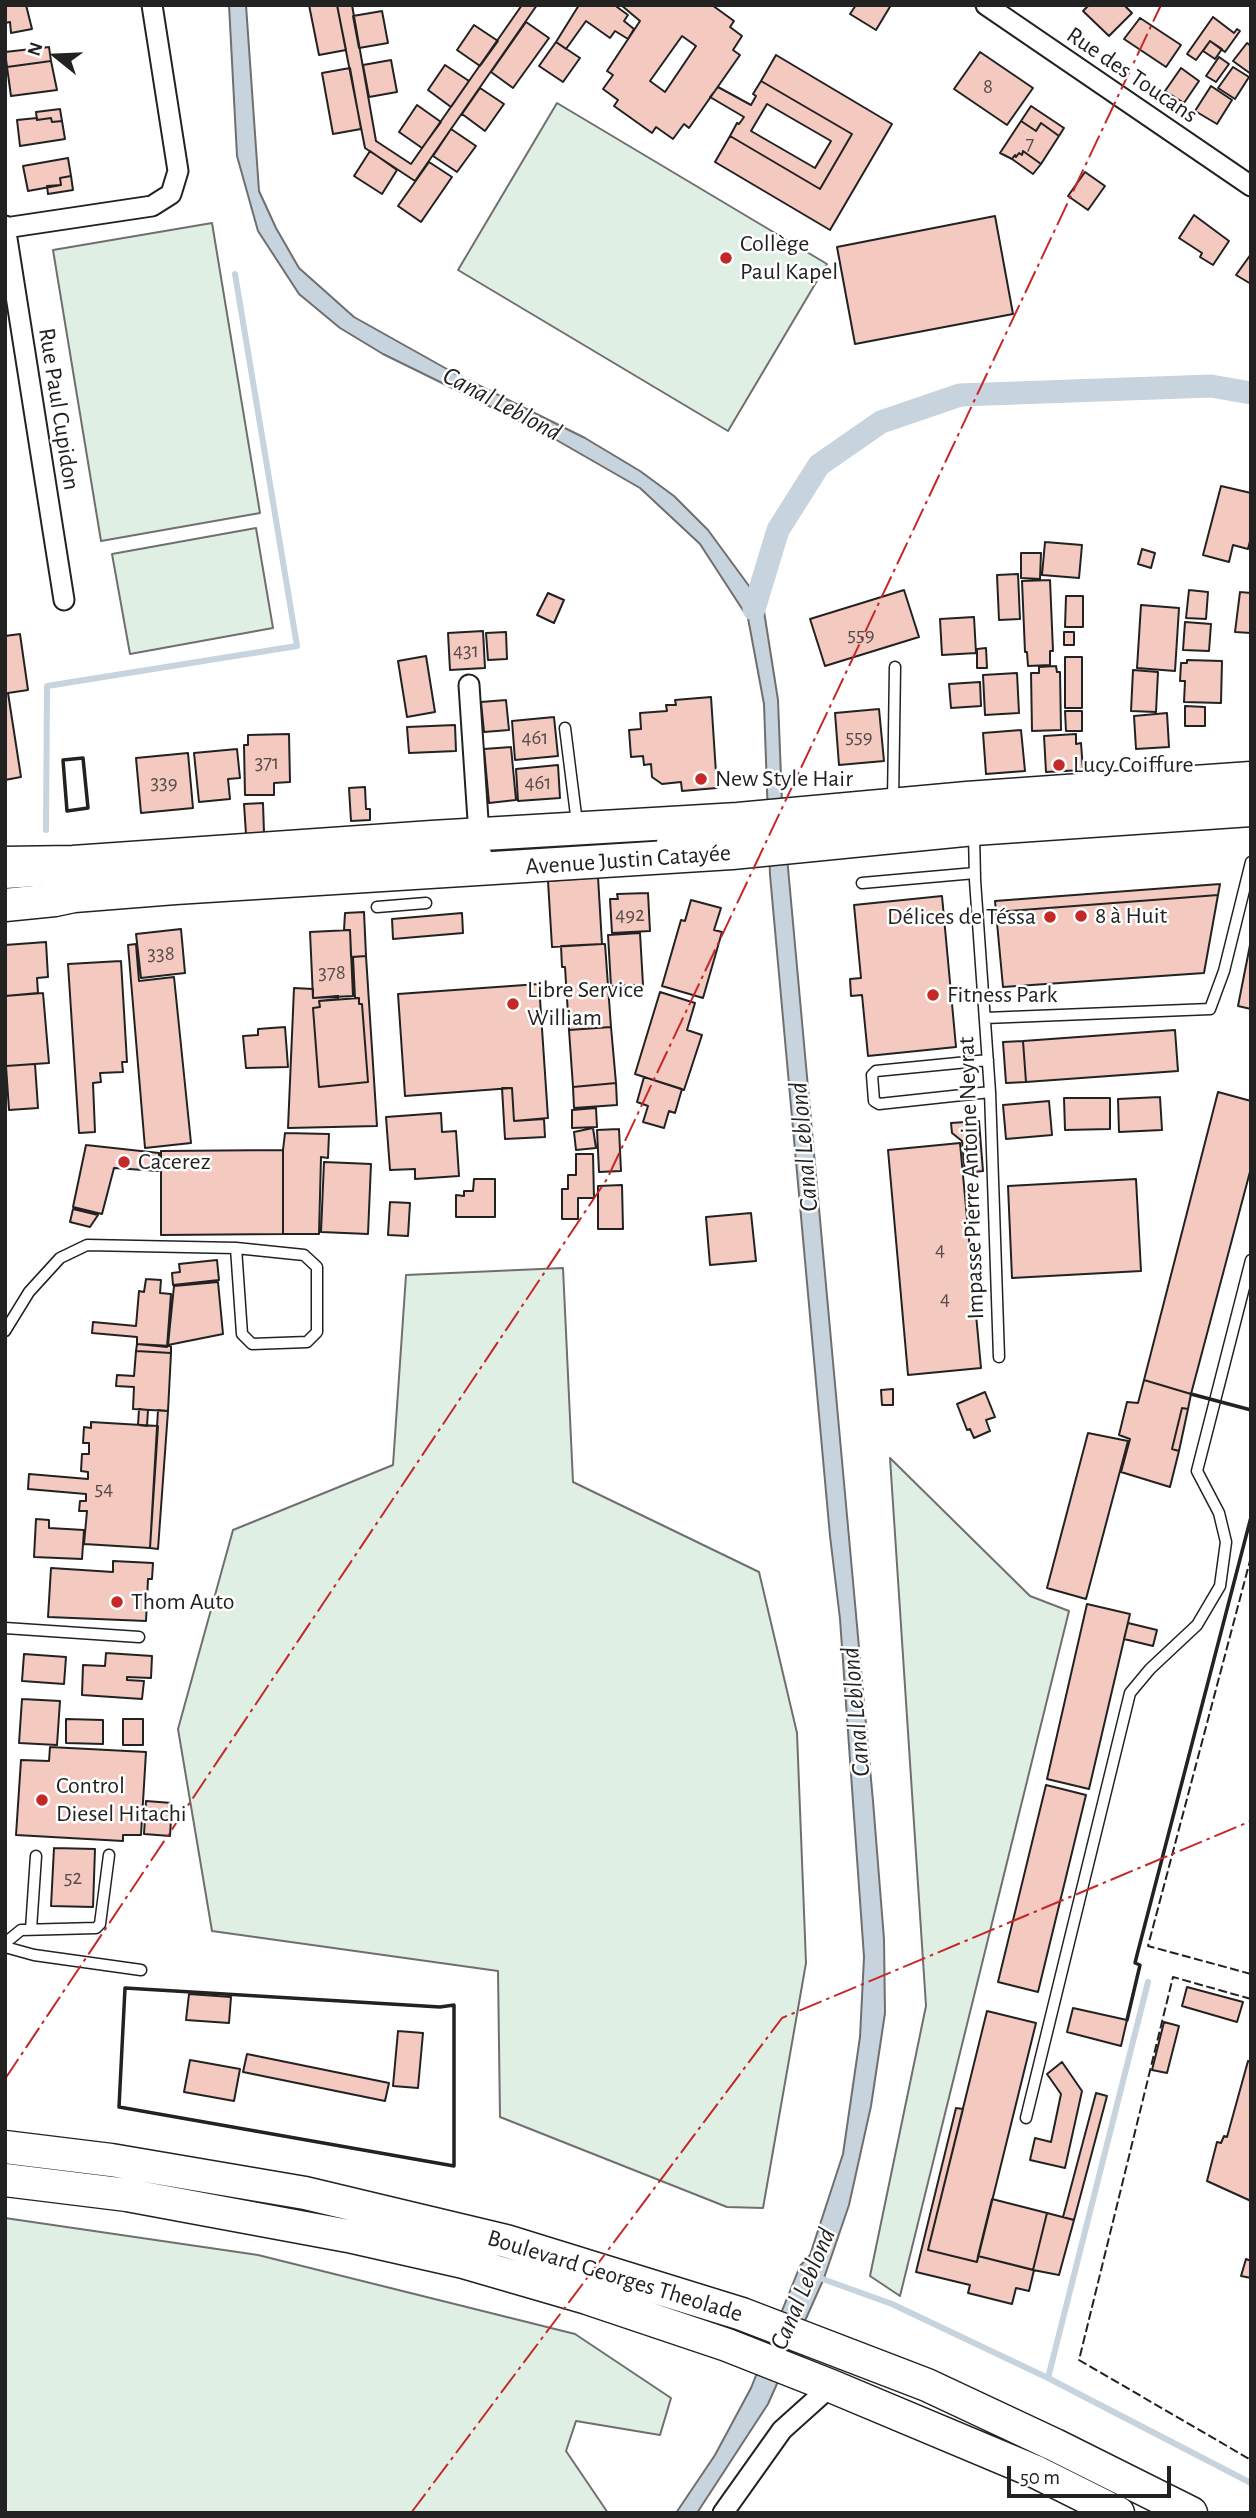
<!DOCTYPE html>
<meta charset="utf-8">
<style>
body{margin:0}
#map{position:relative;width:1256px;height:2518px;overflow:hidden;background:#fff;font-family:"Alegreya Sans",sans-serif}
canvas{display:block}
.frame{position:absolute;inset:0;border:7px solid #222;pointer-events:none}
.north{position:absolute;left:21px;top:21px;width:70px;height:70px;-webkit-text-stroke:5px #fff;paint-order:stroke;rotate:288deg;font-size:19px;font-weight:700;line-height:28px;text-align:center;color:#222}
.north::after{content:'';display:block;margin:auto;width:24px;height:32px;background:#222;clip-path:polygon(50% 0,100% 100%,50% 72%,0 100%)}
.scale{position:absolute;left:1007px;top:2466px;width:164px;height:32px;box-sizing:border-box;border:4px solid #222;border-top:0;padding-left:9px;font-size:21px;line-height:24px;white-space:nowrap;color:#222;-webkit-text-stroke:5px #fff;paint-order:stroke}
</style>
<div id="map">
<canvas width="1256" height="2518"></canvas>
<div class="frame"></div>
<div class="north">N</div>
<div class="scale">50 m</div>
</div>
<script>
const ctx = document.querySelector('canvas').getContext('2d');
ctx.lineJoin = 'round';
function fill(path, color) { ctx.fillStyle = color; ctx.fill(path, 'evenodd'); }
const poly = rows => new Path2D(rows.map(r => 'M' + r).join(''));
function stroke(path, color, width, dash) { ctx.strokeStyle = color; ctx.lineWidth = width; ctx.lineCap = dash ? 'butt' : 'round'; ctx.setLineDash(dash || []); ctx.stroke(path); }
function write(font, color, halo, rows, align = 'center') {
  ctx.font = font + ' "Alegreya Sans",sans-serif'; ctx.lineWidth = 5; ctx.setLineDash([]); ctx.textBaseline = 'middle'; ctx.strokeStyle = halo; ctx.fillStyle = color; for (const [text, x, y, turn = 0] of rows) {
    ctx.save(); ctx.translate(x, y); ctx.rotate((+turn || 0) * Math.PI / 180); ctx.textAlign = isNaN(turn) ? turn : align; if (halo) ctx.strokeText(text, 0, 0); ctx.fillText(text, 0, 0); ctx.restore();
  }
}
const green = poly([
 [557,103,827,264,728,431,458,270,557,103],
 [212,223,260,513,101,541,53,250,212,223],
 [256,528,273,628,130,654,112,554,256,528],
 [563,1268,573,1482,759,1572,797,1733,806,1963,763,2208,727,2207,500,2117,498,1971,212,1931,178,1729,233,1530,393,1465,406,1275,563,1268],
 [890,1458,1030,1596,1069,1611,900,2296,870,2276,926,2006,890,1458],
 [5,2218,258,2255,575,2334,671,2398,660,2435,576,2421,566,2451,608,2513,5,2513,5,2218]
]);
fill(green, '#e0efe3');
stroke(green, '#6f6f6f', 2);
const water = poly([
 [229,5,246,5,259,191,276,228,299,268,354,317,454,373,585,438,640,471,674,496,708,530,763,605,778,700,782,802,873,1801,884,1939,885,2013,871,2106,849,2205,824,2278,768,2404,697,2513,676,2513,715,2455,751,2388,800,2266,810,2255,843,2154,860,2037,864,1957,840,1619,830,1536,770,875,764,704,748,618,700,544,640,488,546,434,383,354,340,328,299,294,258,231,237,156,229,5]
]);
fill(water, '#c7d3dd');
stroke(water, '#6f6f6f', 2);
stroke(poly([
 [46,830,47,686,297,646,235,274],
 [817,2277,892,2304,1048,2378,1251,2483],
 [1048,2378,1148,1982]
]), '#c7d3dd', 6);
stroke(poly([
 [754,609,778,530,819,465,881,422,960,395,1211,386,1251,393]
]), '#c7d3dd', 23);
const building = poly([
 [5,5,26,5,32,29,11,33,10,22,5,23,5,5],
 [309,5,337,5,346,50,319,55,309,5],
 [337,5,352,5,376,141,411,164,522,5,537,5,415,181,365,148,337,5],
 [619,5,617,7,628,15,624,21,634,29,628,39,615,31,610,38,586,21,566,49,556,42,579,5,619,5],
 [621,5,712,5,734,21,730,27,742,36,733,50,740,55,689,128,684,124,673,139,656,127,652,133,614,106,618,100,603,89,613,75,607,71,640,21,621,5],
 [682,36,696,46,665,92,650,81,682,36],
 [856,5,891,5,876,30,850,14,856,5],
 [1089,5,1124,5,1132,13,1109,36,1083,11,1089,5],
 [382,11,388,43,359,48,353,16,382,11],
 [1213,17,1234,33,1237,29,1240,31,1225,52,1210,41,1196,60,1187,54,1213,17],
 [1140,18,1181,45,1166,67,1124,39,1140,18],
 [526,22,549,38,513,88,491,72,526,22],
 [474,25,498,41,480,66,457,50,474,25],
 [1210,41,1222,49,1215,59,1203,51,1210,41],
 [556,42,580,58,563,82,539,66,556,42],
 [1247,43,1251,46,1251,74,1233,61,1247,43],
 [49,47,51,61,7,67,5,52,49,47],
 [980,52,1033,88,1007,125,954,89,980,52],
 [776,55,892,124,830,230,715,162,730,136,820,189,852,134,761,81,776,55],
 [1219,57,1229,64,1216,82,1206,76,1219,57],
 [391,60,397,92,369,97,363,65,391,60],
 [51,61,57,90,11,96,7,67,51,61],
 [445,65,469,81,451,107,428,90,445,65],
 [1233,67,1249,77,1235,99,1218,88,1233,67],
 [350,68,361,129,333,134,322,73,350,68],
 [1181,68,1199,81,1184,103,1165,91,1181,68],
 [761,81,852,134,820,189,730,136,737,123,739,124,744,117,710,97,718,87,751,105,756,96,753,94,761,81],
 [767,104,831,141,815,168,751,131,767,104],
 [1211,86,1232,100,1217,124,1195,111,1211,86],
 [480,88,504,104,485,131,462,114,480,88],
 [417,105,441,122,422,148,399,132,417,105],
 [1031,106,1064,128,1059,136,1041,123,1036,131,1021,121,1031,106],
 [60,109,62,121,52,122,51,118,37,120,36,112,60,109],
 [37,118,37,120,51,118,52,122,62,121,65,139,20,146,17,120,37,118],
 [1021,121,1036,131,1041,123,1059,136,1041,164,1023,151,1022,155,1019,153,1016,157,1015,155,1012,159,1000,153,1021,121],
 [451,129,476,146,457,172,433,156,451,129],
 [370,151,397,170,382,194,354,176,370,151],
 [1023,151,1041,164,1033,174,1012,159,1015,155,1016,157,1019,153,1022,155,1023,151],
 [68,158,71,176,60,178,61,185,28,191,23,166,68,158],
 [429,162,452,177,421,222,398,206,429,162],
 [1085,172,1105,186,1088,210,1068,196,1085,172],
 [71,176,73,190,48,194,47,186,61,185,60,178,71,176],
 [1194,215,1229,241,1213,265,1200,257,1202,253,1179,238,1194,215],
 [995,216,1013,314,855,344,837,247,995,216],
 [1251,254,1251,284,1236,275,1251,254],
 [1221,486,1251,493,1251,537,1248,549,1233,545,1229,562,1203,555,1221,486],
 [1045,542,1082,545,1079,578,1042,575,1045,542],
 [1142,549,1155,553,1151,568,1138,564,1142,549],
 [1021,553,1041,553,1040,579,1021,578,1021,553],
 [1018,574,1020,619,999,620,997,575,1018,574],
 [1050,580,1053,651,1050,651,1050,665,1028,666,1027,652,1025,652,1022,581,1050,580],
 [904,590,919,637,825,666,810,619,904,590],
 [1189,590,1208,592,1206,619,1186,618,1189,590],
 [1240,592,1251,593,1251,633,1235,632,1240,592],
 [548,593,564,600,554,623,537,615,548,593],
 [1066,596,1083,596,1083,627,1065,627,1066,596],
 [1141,605,1179,608,1175,671,1137,668,1141,605],
 [974,617,976,653,942,655,940,619,974,617],
 [1185,622,1211,624,1209,651,1183,650,1185,622],
 [483,631,485,668,450,670,448,633,483,631],
 [506,632,507,659,488,660,486,633,506,632],
 [1064,632,1074,632,1074,645,1064,645,1064,632],
 [20,634,28,690,8,693,21,777,5,780,5,636,20,634],
 [986,648,987,668,977,668,977,649,986,648],
 [426,656,435,712,407,717,398,661,426,656],
 [1065,657,1082,657,1082,708,1065,708,1065,657],
 [1187,660,1222,661,1221,703,1184,702,1185,681,1180,681,1181,663,1187,663,1187,660],
 [1056,666,1057,672,1060,672,1061,730,1032,731,1031,673,1039,673,1039,667,1056,666],
 [1133,670,1158,672,1156,712,1131,711,1133,670],
 [1017,673,1019,713,985,715,983,675,1017,673],
 [980,682,981,706,951,708,949,684,980,682],
 [711,697,717,788,682,791,681,782,662,784,652,777,651,764,644,765,643,756,631,757,629,730,641,729,640,713,667,711,666,705,676,705,675,700,711,697],
 [506,700,509,730,484,732,481,702,506,700],
 [1185,706,1205,707,1205,726,1185,726,1185,706],
 [879,709,884,761,839,765,835,713,879,709],
 [1065,711,1082,711,1082,731,1066,731,1065,711],
 [1167,713,1169,747,1136,749,1134,716,1167,713],
 [554,717,558,756,515,760,512,721,554,717],
 [455,725,456,751,409,753,407,727,455,725],
 [1021,730,1025,771,986,774,983,733,1021,730],
 [289,734,290,782,274,783,274,795,245,795,244,745,248,745,248,735,289,734],
 [1076,734,1076,744,1081,743,1083,770,1046,772,1044,736,1076,734],
 [511,747,516,800,489,803,484,749,511,747],
 [237,749,240,778,228,779,230,799,199,802,194,753,237,749],
 [188,753,193,808,141,813,136,758,188,753],
 [558,765,560,798,518,801,516,769,558,765],
 [365,787,366,809,370,809,370,820,351,821,349,788,365,787],
 [263,803,264,833,246,834,244,804,263,803],
 [598,877,602,944,552,947,548,881,598,877],
 [1220,884,1218,895,996,912,995,901,1220,884],
 [648,893,650,931,612,933,610,899,618,899,617,894,648,893],
 [1218,895,1204,973,1003,987,996,912,1218,895],
 [942,896,956,1047,868,1056,862,995,851,996,850,979,861,978,854,905,942,896],
 [691,900,721,908,714,930,722,932,703,998,662,986,681,920,685,921,691,900],
 [364,912,366,956,351,957,350,930,344,930,345,913,364,912],
 [462,913,463,933,393,939,392,919,462,913],
 [181,929,185,973,141,978,136,934,181,929],
 [350,930,353,996,313,998,310,932,350,930],
 [640,933,643,985,611,986,608,935,640,933],
 [1251,940,1251,1009,1238,1006,1251,940],
 [46,942,48,977,37,978,38,993,5,996,5,945,46,942],
 [136,944,139,981,174,977,191,1143,145,1148,128,945,136,944],
 [602,944,605,944,611,1027,569,1030,565,967,562,967,561,946,602,944],
 [366,956,377,1126,288,1128,294,988,313,989,313,998,338,996,338,999,319,1001,320,1007,313,1008,319,1087,368,1082,362,1004,359,1004,359,998,355,998,353,957,366,956],
 [121,961,127,1062,122,1062,123,1072,100,1073,101,1082,93,1083,95,1132,79,1133,68,964,121,961],
 [539,984,548,1118,514,1121,512,1088,405,1096,398,994,539,984],
 [660,992,695,1003,687,1030,702,1035,684,1090,635,1074,660,992],
 [43,993,49,1063,6,1066,5,996,43,993],
 [359,998,359,1004,362,1004,368,1082,319,1087,313,1008,320,1007,319,1001,359,998],
 [285,1027,288,1067,246,1068,243,1036,258,1035,258,1029,285,1027],
 [611,1027,616,1083,573,1087,569,1030,611,1027],
 [1175,1030,1178,1071,1026,1082,1023,1041,1175,1030],
 [1023,1041,1026,1082,1006,1083,1003,1042,1023,1041],
 [35,1064,38,1108,9,1110,6,1066,35,1064],
 [644,1077,682,1089,675,1113,669,1111,664,1128,643,1122,648,1106,637,1102,644,1077],
 [616,1083,617,1105,574,1108,573,1087,616,1083],
 [502,1088,512,1088,514,1121,544,1119,545,1137,505,1139,502,1088],
 [1218,1092,1251,1101,1251,1168,1191,1394,1144,1380,1218,1092],
 [1160,1097,1162,1130,1119,1132,1118,1099,1160,1097],
 [1064,1098,1110,1098,1110,1129,1065,1130,1064,1098],
 [1049,1101,1052,1135,1006,1139,1003,1105,1049,1101],
 [596,1108,597,1127,572,1128,572,1110,596,1108],
 [441,1113,442,1132,456,1131,459,1176,415,1179,415,1169,390,1170,386,1117,441,1113],
 [979,1121,983,1171,965,1173,962,1141,952,1133,951,1123,979,1121],
 [593,1128,596,1148,576,1150,574,1132,593,1128],
 [619,1129,621,1171,599,1172,597,1130,619,1129],
 [285,1133,329,1134,328,1158,321,1157,319,1234,283,1234,283,1150,285,1133],
 [960,1143,981,1368,908,1375,888,1150,960,1143],
 [86,1145,159,1153,159,1171,114,1168,102,1214,73,1207,86,1145],
 [283,1150,283,1234,161,1235,161,1151,283,1150],
 [576,1154,593,1154,594,1198,578,1198,578,1219,562,1219,562,1189,568,1189,568,1175,576,1175,576,1154],
 [324,1162,371,1164,368,1234,321,1232,324,1162],
 [474,1179,495,1179,495,1217,456,1217,456,1195,464,1196,464,1191,473,1191,474,1179],
 [1136,1179,1141,1271,1012,1278,1008,1186,1136,1179],
 [622,1185,623,1229,598,1229,598,1186,622,1185],
 [390,1202,410,1203,408,1236,388,1235,390,1202],
 [73,1209,98,1215,90,1227,70,1222,73,1209],
 [751,1213,756,1261,710,1265,706,1217,751,1213],
 [217,1260,219,1280,173,1285,172,1273,180,1272,179,1264,217,1260],
 [146,1279,161,1280,160,1293,171,1294,167,1347,137,1344,137,1337,92,1333,93,1322,136,1326,139,1291,144,1292,146,1279],
 [218,1282,223,1334,168,1345,174,1286,218,1282],
 [137,1344,171,1346,171,1353,136,1351,137,1344],
 [136,1351,171,1353,168,1411,133,1409,134,1387,116,1386,117,1375,134,1376,136,1351],
 [1144,1380,1191,1394,1188,1409,1182,1408,1172,1449,1179,1451,1170,1487,1121,1472,1130,1439,1119,1435,1127,1402,1138,1403,1144,1380],
 [893,1389,893,1405,882,1405,881,1390,893,1389],
 [985,1392,995,1417,986,1420,990,1431,974,1438,970,1429,967,1430,957,1404,985,1392],
 [1182,1408,1188,1409,1179,1451,1172,1449,1182,1408],
 [139,1409,148,1410,147,1426,138,1425,139,1409],
 [158,1410,168,1411,158,1549,150,1548,158,1410],
 [91,1422,158,1426,150,1548,84,1544,87,1511,79,1511,80,1501,86,1501,86,1494,28,1489,29,1474,88,1479,88,1472,81,1471,82,1454,89,1454,89,1443,83,1443,84,1427,91,1428,91,1422],
 [1088,1433,1128,1441,1086,1599,1047,1588,1088,1433],
 [36,1519,49,1520,49,1528,84,1530,82,1559,34,1557,36,1519],
 [113,1561,153,1563,152,1579,148,1579,146,1621,48,1617,51,1568,113,1572,113,1561],
 [1087,1604,1130,1614,1089,1789,1047,1779,1087,1604],
 [1128,1623,1157,1630,1153,1646,1124,1639,1128,1623],
 [106,1653,152,1656,151,1678,127,1677,127,1680,144,1681,142,1699,82,1695,83,1665,105,1666,106,1653],
 [24,1654,66,1657,64,1684,22,1681,24,1654],
 [22,1699,60,1701,57,1745,19,1743,22,1699],
 [66,1719,103,1720,103,1744,66,1743,66,1719],
 [123,1719,143,1719,143,1745,123,1745,123,1719],
 [50,1747,146,1752,141,1835,123,1835,123,1841,16,1835,21,1760,49,1761,50,1747],
 [1046,1785,1086,1795,1038,1992,998,1982,1046,1785],
 [146,1801,172,1803,170,1836,144,1834,146,1801],
 [54,1848,95,1849,93,1907,51,1906,54,1848],
 [1187,1987,1243,2002,1237,2022,1182,2006,1187,1987],
 [189,1994,231,1997,229,2023,186,2020,189,1994],
 [1073,2008,1127,2020,1121,2046,1067,2032,1073,2008],
 [987,2011,1036,2023,977,2262,928,2250,987,2011],
 [1164,2022,1179,2026,1167,2073,1152,2070,1164,2022],
 [398,2031,423,2033,418,2088,393,2086,398,2031],
 [247,2054,389,2083,385,2101,243,2072,247,2054],
 [190,2060,240,2069,234,2101,184,2092,190,2060],
 [1248,2061,1251,2062,1251,2201,1207,2181,1217,2142,1221,2143,1224,2136,1227,2137,1248,2061],
 [1062,2062,1082,2091,1065,2168,1030,2160,1035,2138,1051,2142,1061,2094,1047,2074,1062,2062],
 [1096,2093,1107,2096,1074,2220,1063,2217,1096,2093],
 [956,2108,963,2109,928,2250,977,2262,978,2256,1034,2270,1029,2291,1016,2288,1012,2304,968,2293,970,2285,916,2272,956,2108],
 [992,2199,1047,2213,1033,2270,978,2256,992,2199],
 [1047,2213,1074,2220,1059,2275,1033,2270,1047,2213],
 [1246,2259,1251,2261,1251,2278,1241,2276,1246,2259]
]);
fill(building, '#f3c9c0');
stroke(building, '#222', 2);
const lane = poly([
 [565,728,577,823],
 [893,801,895,667],
 [974,833,975,880,990,1092,999,1357],
 [662,842,940,816],
 [5,883,486,853],
 [862,883,975,873],
 [377,907,426,903],
 [985,1018,1210,1009,1224,971,1251,862],
 [988,1060,876,1071,872,1075,874,1101,879,1104,990,1092],
 [5,1331,29,1292,60,1258,87,1245,236,1248,304,1255,317,1267,317,1332,307,1342,252,1344,242,1334,236,1248],
 [5,1628,139,1637],
 [31,1929,36,1856],
 [5,1943,21,1930,96,1928,100,1924,109,1855],
 [5,1947,34,1955,141,1970],
 [1026,2118,1130,1693,1150,1669,1197,1625,1220,1586,1226,1542,1219,1513,1197,1471,1251,1260]
]);
const street = poly([
 [986,5,1251,186],
 [5,226,64,600],
 [5,228,152,206,171,194,178,171,152,5],
 [469,685,479,835],
 [723,2513,782,2430,831,2386]
]);
const primary = poly([
 [5,863,73,862,432,837,738,819,967,798,1251,778],
 [5,905,55,900,74,896,175,888,732,853,974,829,1251,810],
 [5,2147,111,2160,305,2193,506,2241,742,2314,927,2385,1055,2445,1191,2513],
 [5,2180,127,2195,348,2236,463,2262,587,2298,727,2345,831,2386,1036,2472,1118,2513]
]);
stroke(lane, '#222', 13);
stroke(street, '#222', 23);
stroke(primary, '#222', 35);
stroke(lane, '#fff', 10);
stroke(street, '#fff', 19);
stroke(primary, '#fff', 32);
stroke(poly([
 [1251,1557,1148,1946,1251,1974],
 [1251,1999,1173,1977,1079,2360,1251,2460]
]), '#222', 2, [9, 3.5]);
stroke(poly([
 [83,758,88,808,67,811,63,760,83,758],
 [1251,1305,1251,1308],
 [1191,1394,1251,1410],
 [125,1988,440,2007,454,2005,454,2166,119,2107,125,1988],
 [1127,2020,1140,1965,1135,1963,1137,1955,1251,1517]
]), '#222', 3.5);
stroke(poly([
 [5,2079,607,1179,1161,5],
 [411,2513,782,2018,1251,1821]
]), '#c62828', 2, [24, 5, 3.5, 5]);
for (const [x, y, r, color] of [
 [726,258,7,"#c62828"],
 [1059,765,7,"#c62828"],
 [701,779,7,"#c62828"],
 [1081,916,7,"#c62828"],
 [1050,917,7,"#c62828"],
 [933,995,7,"#c62828"],
 [513,1004,7,"#c62828"],
 [124,1162,7,"#c62828"],
 [117,1602,7,"#c62828"],
 [42,1800,7,"#c62828"]
]) { const dot = new Path2D(); dot.arc(x, y, r, 0, 2 * Math.PI); ctx.fillStyle = color; ctx.fill(dot); stroke(dot, '#fff', 2.5); }
write('21px', '#564c4a', null, [
 ["8",988,87],
 ["7",1030,144],
 ["559",861,635],
 ["431",466,651],
 ["559",859,737],
 ["461",535,738],
 ["371",267,763],
 ["339",164,783],
 ["461",538,783],
 ["492",630,915],
 ["338",161,954],
 ["378",332,973],
 ["4",940,1250],
 ["4",945,1299],
 ["54",104,1489],
 ["52",73,1878]
]);
write('24px', '#222', '#fff', [
 ["Rue des Toucans",1132,75,34],
 ["Rue Paul Cupidon",59,409,81],
 ["Avenue Justin Catayée",628,860,-4],
 ["Impasse Pierre Antoine Neyrat",971,1178,-92],
 ["Boulevard Georges Theolade",615,2276,17]
]);
write('24px', '#222', '#fff', [
 ["Collège",740,244],
 ["Paul Kapel",740,272],
 ["Lucy Coiffure",1073,765],
 ["New Style Hair",715,779],
 ["8 à Huit",1095,916],
 ["Délices de Téssa",1036,917,"right"],
 ["Libre Service",527,990],
 ["William",527,1018],
 ["Fitness Park",947,995],
 ["Cacerez",138,1162],
 ["Thom Auto",131,1602],
 ["Control",56,1786],
 ["Diesel Hitachi",56,1814]
], 'left');
write('italic 26px', '#222', '#fff', [
 ["Canal Leblond",502,404,28],
 ["Canal Leblond",804,1147,-95],
 ["Canal Leblond",856,1712,-95],
 ["Canal Leblond",803,2289,-67]
]);
</script>
